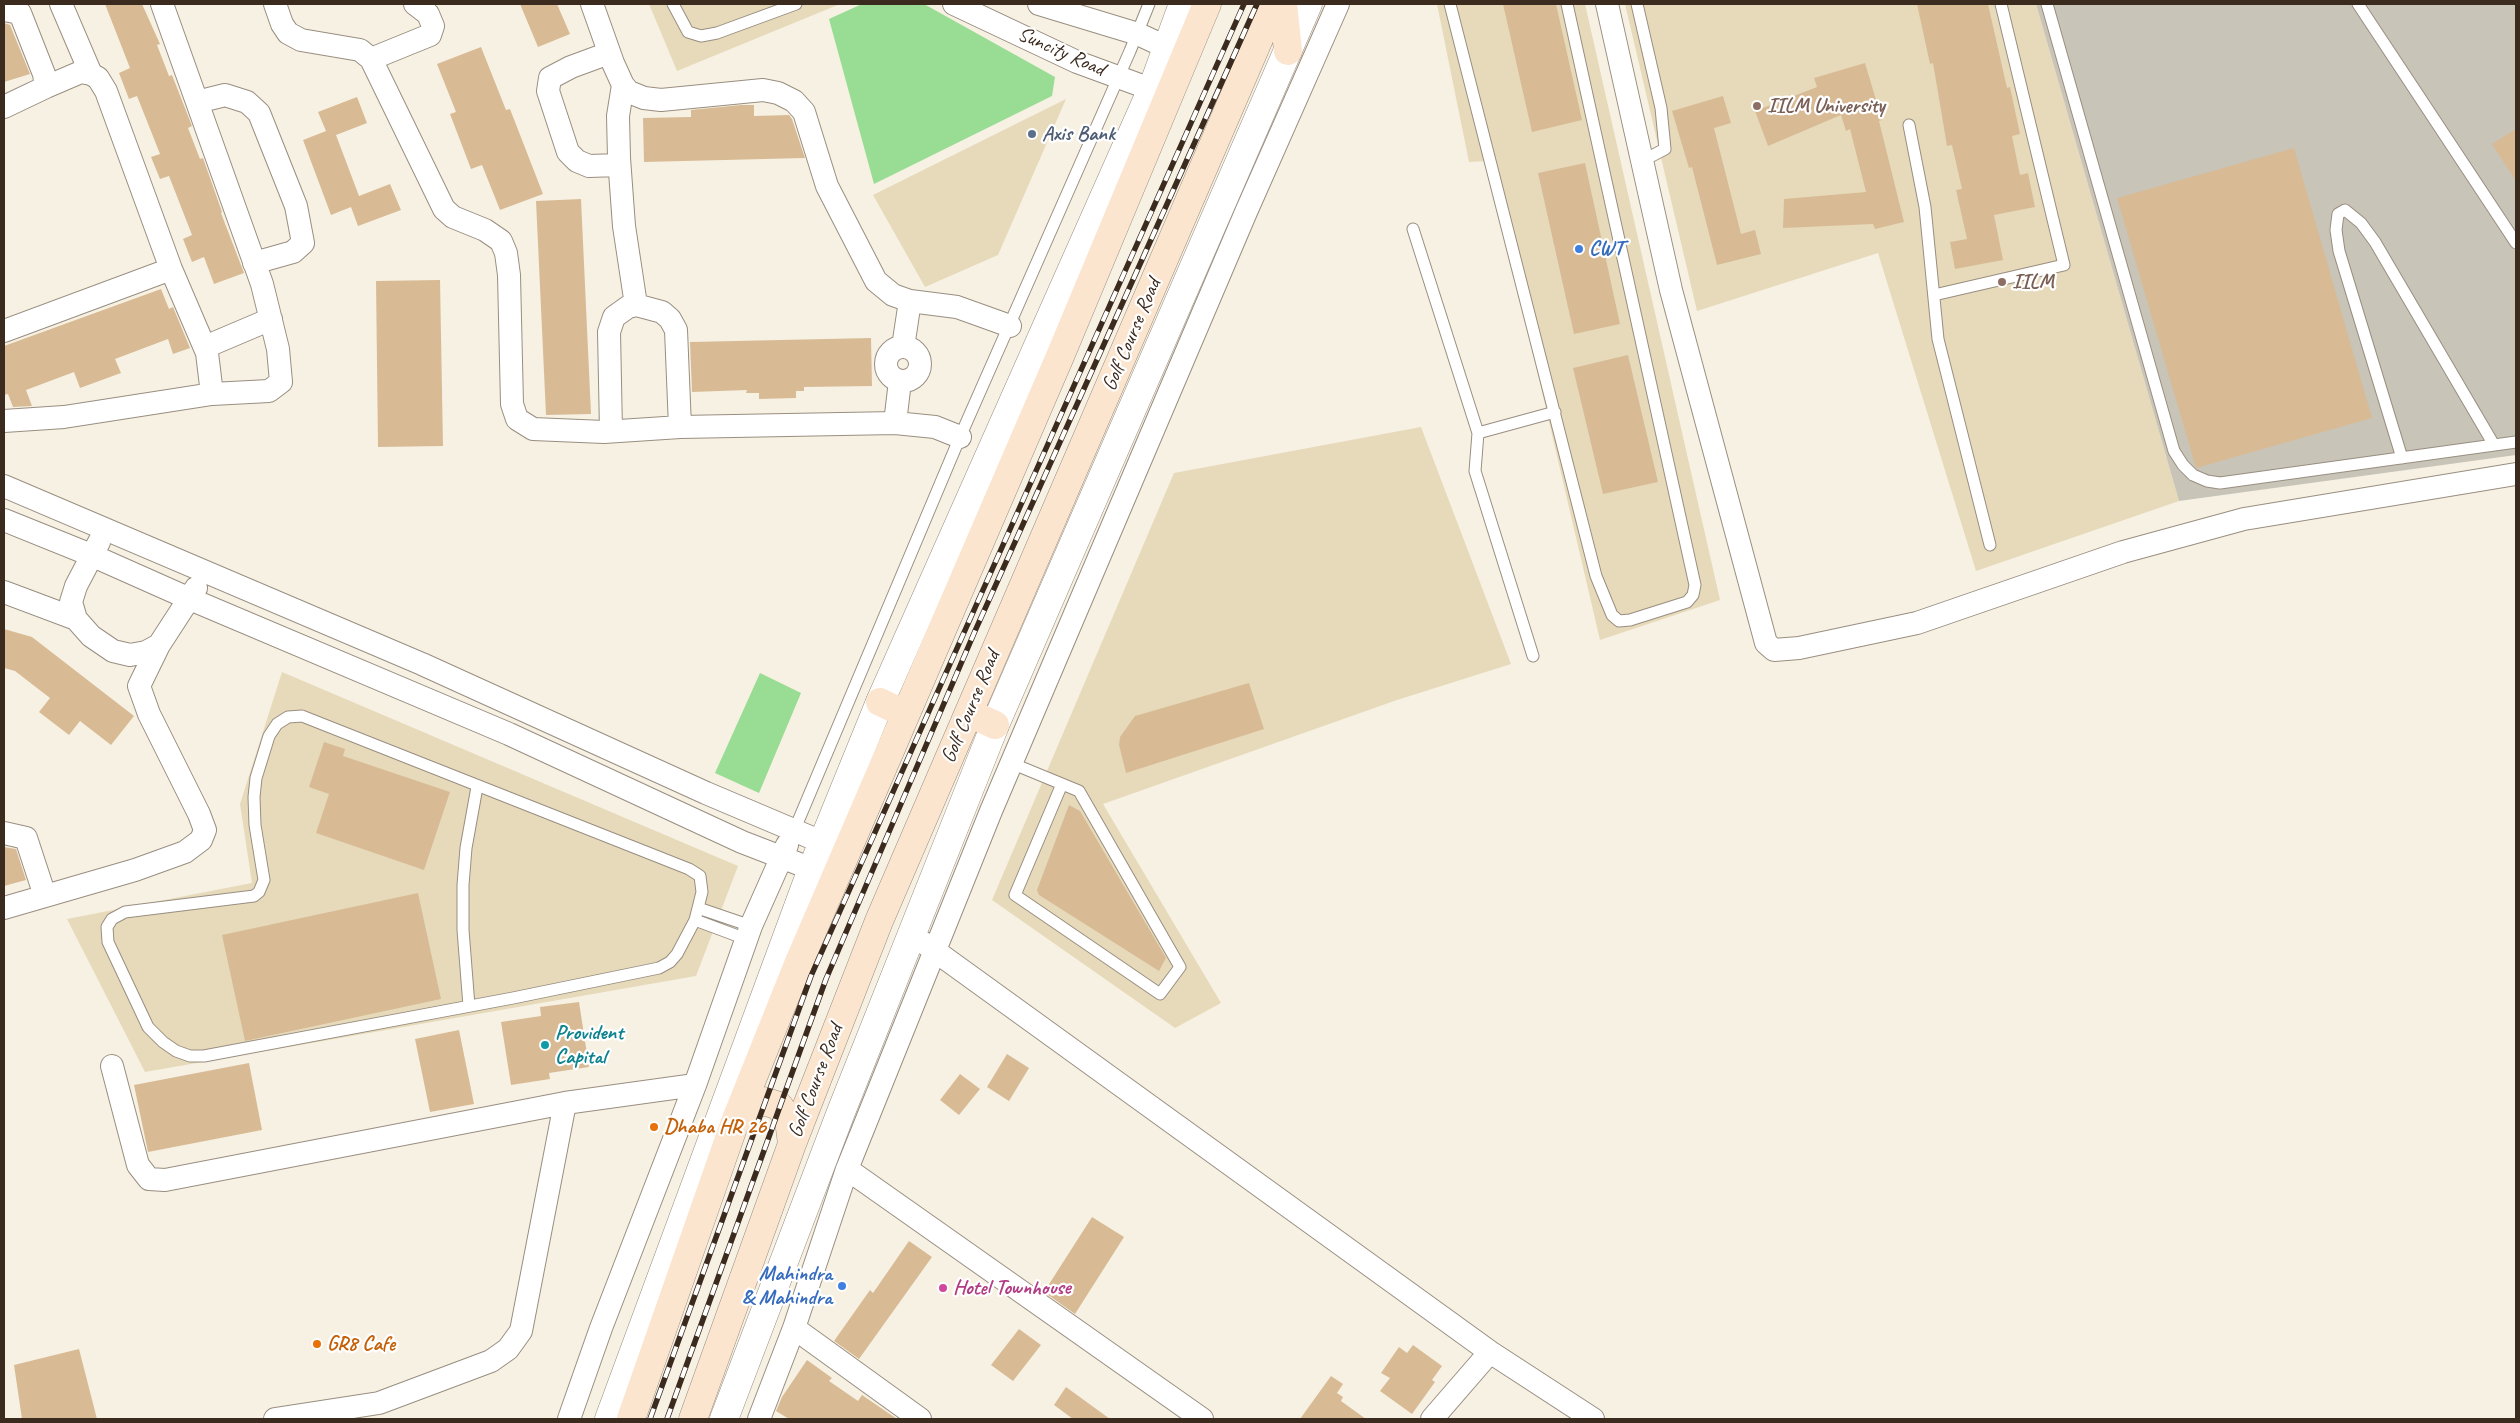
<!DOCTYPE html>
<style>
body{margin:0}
#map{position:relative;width:2520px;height:1423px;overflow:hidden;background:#f7f1e3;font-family:Caveat,sans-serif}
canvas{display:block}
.frame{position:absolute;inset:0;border:5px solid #3b2a1e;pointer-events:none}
</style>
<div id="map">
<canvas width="2520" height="1423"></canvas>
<div class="frame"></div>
</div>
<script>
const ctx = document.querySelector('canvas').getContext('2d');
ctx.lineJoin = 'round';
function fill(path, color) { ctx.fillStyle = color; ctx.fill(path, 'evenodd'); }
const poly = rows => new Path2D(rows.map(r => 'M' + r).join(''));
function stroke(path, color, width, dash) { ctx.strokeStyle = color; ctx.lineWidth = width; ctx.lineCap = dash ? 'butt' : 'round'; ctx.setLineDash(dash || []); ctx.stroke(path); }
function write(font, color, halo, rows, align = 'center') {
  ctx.font = font + ' Caveat,sans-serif'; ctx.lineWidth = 4.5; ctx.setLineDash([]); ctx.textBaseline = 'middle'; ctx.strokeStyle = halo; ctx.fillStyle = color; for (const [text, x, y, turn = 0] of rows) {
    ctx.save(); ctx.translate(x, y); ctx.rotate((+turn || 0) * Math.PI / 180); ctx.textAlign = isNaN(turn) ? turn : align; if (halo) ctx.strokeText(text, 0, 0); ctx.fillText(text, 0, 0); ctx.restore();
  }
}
fill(poly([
 [649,4,840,4,677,71],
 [1437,4,1585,4,1720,600,1600,640,1488,161,1469,162],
 [1625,4,2036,4,2179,501,1976,571,1878,253,1697,311],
 [1066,99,998,255,925,287,873,195],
 [1421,427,1511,664,1397,700,1103,804,1221,1003,1175,1028,992,900,1174,473],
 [282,672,738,866,696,976,145,1072,67,919,252,883,240,804]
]), '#e6daba');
fill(poly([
 [2036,4,2516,4,2516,455,2179,501]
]), '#c8c4b8');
fill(poly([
 [862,4,924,4,1055,77,1052,96,874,184,829,19],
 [760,673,801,693,759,793,715,773]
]), '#99dc94');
fill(poly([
 [105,4,142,4,160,44,157,45,169,76,172,75,192,126,188,128,200,159,203,158,222,212,221,213,244,273,214,284,204,257,192,262,183,239,192,235,169,176,160,179,151,157,160,154,137,96,129,99,119,73,130,68],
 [520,4,557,4,570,34,538,47],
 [1503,4,1556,4,1582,120,1532,132],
 [1917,4,1988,4,2007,88,2010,87,2020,134,2012,136,2020,175,2028,173,2035,207,1994,215,2003,260,1955,269,1950,242,1967,239,1956,190,1962,189,1952,145,1947,146,1933,63,1930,64],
 [4,23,10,25,30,74,4,82],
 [481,47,506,110,510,109,543,194,500,210,482,165,471,169,450,114,456,112,437,64],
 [1865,63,1882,120,1879,121,1904,222,1875,229,1873,224,1783,228,1784,199,1866,192,1850,129,1846,131,1841,115,1768,146,1755,111,1817,87,1814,78],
 [1723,96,1731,123,1714,128,1741,234,1755,230,1761,254,1717,265,1692,167,1689,168,1672,111],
 [357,97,367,123,336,135,359,196,390,184,401,210,358,226,351,207,331,215,303,140,326,131,318,112],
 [741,105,754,105,754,116,789,115,792,119,805,158,644,162,643,118,691,117,691,110],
 [2516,129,2516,181,2492,144],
 [2294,148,2372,418,2196,468,2117,198],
 [1585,163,1620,324,1574,334,1538,173],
 [581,199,591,414,546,415,536,201],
 [440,280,443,446,378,447,376,281],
 [161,289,169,309,173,307,190,348,173,354,168,339,115,359,121,373,80,388,74,372,26,390,32,406,13,407,8,394,4,395,4,346],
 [871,338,872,386,804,387,804,391,796,391,796,398,759,399,759,393,746,393,747,390,692,392,690,342],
 [1628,355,1658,482,1603,494,1573,368],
 [4,629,32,637,134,716,111,745,80,721,69,735,39,712,50,698,15,671,4,668],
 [1249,683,1264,729,1126,773,1119,745,1120,737,1135,716],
 [324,742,345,749,343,756,450,792,424,870,316,833,329,794,309,787],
 [1069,805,1080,811,1166,958,1159,971,1039,895,1037,890],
 [4,847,16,849,26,880,4,886],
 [418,893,441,999,245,1041,222,935],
 [579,1002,589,1067,549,1073,550,1079,511,1085,501,1022,541,1016,540,1007],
 [459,1030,474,1104,430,1112,415,1039],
 [1007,1054,1029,1068,1009,1101,987,1087],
 [249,1063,262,1130,148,1152,134,1085],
 [960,1074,980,1089,959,1115,940,1100],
 [1092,1217,1124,1237,1075,1314,1044,1292],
 [909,1241,932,1257,859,1359,834,1341,870,1290,873,1293],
 [1019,1329,1041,1345,1013,1381,991,1365],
 [1413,1345,1442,1366,1432,1380,1435,1382,1412,1414,1380,1391,1390,1378,1381,1373,1399,1347,1407,1353],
 [79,1349,97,1419,22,1419,14,1365],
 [807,1360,832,1378,829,1381,858,1401,862,1395,897,1419,789,1419,776,1411,782,1397],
 [1331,1376,1343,1384,1337,1393,1343,1397,1341,1401,1366,1419,1300,1419],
 [1066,1387,1110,1419,1073,1419,1054,1405]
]), '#d8bb95');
const service = poly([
 [673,4,688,32,701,36,717,33,796,4],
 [1450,4,1596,576,1612,615,1619,621,1630,620,1687,602,1693,595,1695,585,1567,4],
 [1637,4,1661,108,1665,149,1642,161],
 [2047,4,2174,451,2183,465,2193,475,2207,481,2220,483,2516,442],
 [2358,4,2516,243],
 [1909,125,1925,207,1938,339,1990,545],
 [1413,229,1478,433],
 [1934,295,2064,265,2001,4],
 [2402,458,2339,251,2336,230,2338,214,2345,210,2361,223,2375,242,2494,445],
 [1533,656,1475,471,1478,433,1555,412],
 [302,716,689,869,700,876,702,892,695,920,677,954,670,962,659,968,513,998,204,1056,190,1056,176,1051,163,1042,148,1027,108,942,107,927,112,919,125,912,254,896,259,892,264,880,255,825,254,797,256,778,269,736,277,724,288,717,302,716],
 [1011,763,1079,791,1180,967,1160,994,1015,895,1062,784],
 [794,831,960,437,1130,51,1149,4],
 [698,908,751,926],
 [695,920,746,939],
 [469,1006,463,930,463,885,466,848,477,787]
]);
const minor = poly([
 [61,4,91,74],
 [275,4,282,24,288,33,301,40,360,50,371,59,444,209,453,217,485,230,501,241,506,253,509,275,512,404,517,419,533,429,604,432,680,427,895,423,935,427,960,437],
 [592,4,613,63,623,85,629,92,644,98,661,100,763,90,778,93,794,101,804,112,827,186,876,281,893,295,910,301,957,307,1010,326],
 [954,4,1077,62,1167,95],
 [1039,4,1138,34,1181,54],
 [1607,4,1671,290,1766,643,1774,650,1799,648,1917,623,2123,552,2244,519,2516,474],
 [4,10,20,13,44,74,46,87,81,72,91,74,98,78,106,91,171,269,207,353,212,394],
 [609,53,571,67,550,78,548,91,568,152,577,161,589,166,619,165],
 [371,59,430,35,433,26,428,14,415,4],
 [623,85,618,116,619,158,624,226,636,305],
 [197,102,225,95,247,102,259,113,296,206,303,243,293,252,254,263],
 [4,107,46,87],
 [4,331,171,269],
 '886 364a17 17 0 1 1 34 0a17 17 0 1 1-34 0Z',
 [205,347,271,319],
 [903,347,910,301],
 [4,421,64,417,212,394,269,391,281,382,278,349,262,284,162,4],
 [895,423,900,381],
 [611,431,609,332,614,317,628,307,636,305,662,312,670,319,676,330,680,427],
 [4,486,422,664,706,793,824,843],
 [4,520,91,555,190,599,509,734,742,842,812,869],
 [99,542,76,586,71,602,76,619,91,636,113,651,130,655,146,652,159,645,196,588],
 [4,592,76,619],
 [4,833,26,838,45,896],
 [4,908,135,870,185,852,201,840,205,830,199,814,149,714,139,686,159,645],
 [924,943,1490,1352,1593,1419],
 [112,1066,138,1165,149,1179,165,1180,565,1103,695,1085],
 [847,1169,1202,1419],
 [794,1328,920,1419],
 [275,1419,379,1403,491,1361,508,1349,521,1331,565,1103],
 [569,1419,601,1328,695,1085,751,926,787,845],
 [759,1419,794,1328,847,1169,991,811,1246,212,1338,4],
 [1432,1419,1490,1352]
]);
const tertiary = poly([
 [609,1419,812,869,880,702,1152,89,1183,4],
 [724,1419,841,1112,995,725,1308,4]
]);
const secondary = poly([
 [1283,4,1288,51],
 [880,702,905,714],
 [969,713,995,725],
 [735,1122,753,1105,764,1101,779,1106,789,1120,792,1144],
 [631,1419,735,1122,799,962,1061,354,1207,4],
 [693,1419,792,1144,879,921,1274,4]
]);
stroke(service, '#998e80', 13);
stroke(minor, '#998e80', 24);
stroke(tertiary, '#998e80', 29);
stroke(secondary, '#998e80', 29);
stroke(service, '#fff', 11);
stroke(minor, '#fff', 22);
stroke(tertiary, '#fff', 28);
stroke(secondary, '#fce5cf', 28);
const rail = poly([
 [650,1419,811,976,1244,4],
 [667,1419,826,979,975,631,1257,4]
]);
stroke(rail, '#3b2a1e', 5.5);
stroke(rail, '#fff', 4, [11]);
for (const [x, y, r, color] of [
 [1757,106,5,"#8d6e63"],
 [1032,134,5,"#5c6f8a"],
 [1579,249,5,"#3f7fe0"],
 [2002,282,5,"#8d6e63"],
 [545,1045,5,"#0f9aa8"],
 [654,1127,5,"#e8710a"],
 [842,1286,5,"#3f7fe0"],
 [943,1288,5,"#d1479c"],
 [317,1344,5,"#e8710a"]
]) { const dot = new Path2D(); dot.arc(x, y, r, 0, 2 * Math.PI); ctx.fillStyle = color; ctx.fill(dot); stroke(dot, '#fff', 2); }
write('21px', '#3b2a1e', '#fff', [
 ["Suncity Road",1061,52,24],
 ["Golf Course Road",1132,335,-67],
 ["Golf Course Road",971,707,-67],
 ["Golf Course Road",816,1081,-69]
]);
write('bold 21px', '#785e54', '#fff', [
 ["IILM University",1767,106],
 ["IILM",2012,282]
], 'left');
write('bold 21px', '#4e5e75', '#fff', [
 ["Axis Bank",1042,134]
], 'left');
write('bold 21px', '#366cbe', '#fff', [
 ["CWT",1589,249],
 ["Mahindra",832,1274,"right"],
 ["& Mahindra",832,1298,"right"]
], 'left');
write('bold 21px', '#0d838f', '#fff', [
 ["Provident",555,1033],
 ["Capital",555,1057]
], 'left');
write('bold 21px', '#c56008', '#fff', [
 ["Dhaba HR 26",664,1127],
 ["GR8 Cafe",327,1344]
], 'left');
write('bold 21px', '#b23c85', '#fff', [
 ["Hotel Townhouse",953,1288]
], 'left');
</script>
